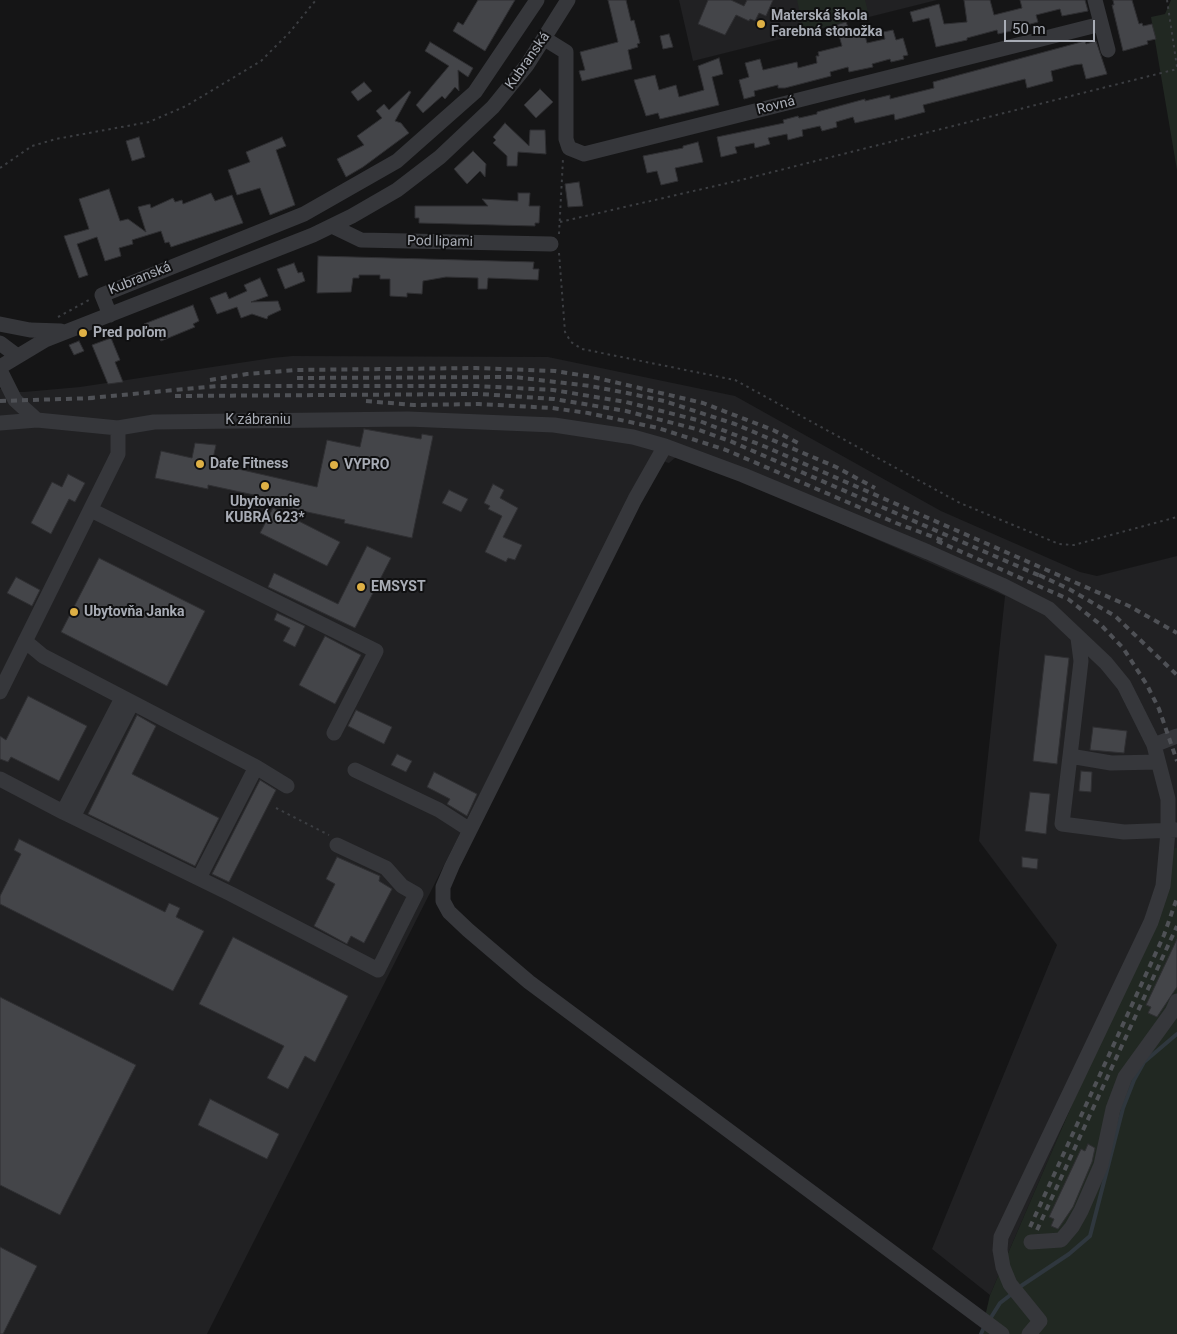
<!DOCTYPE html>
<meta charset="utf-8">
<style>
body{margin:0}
#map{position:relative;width:1177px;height:1334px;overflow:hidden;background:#151516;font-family:Roboto,sans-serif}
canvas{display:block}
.scale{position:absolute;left:1004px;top:20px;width:91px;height:22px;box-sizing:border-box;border:2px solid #a8acb5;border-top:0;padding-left:6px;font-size:15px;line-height:18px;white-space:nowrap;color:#a8acb5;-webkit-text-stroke:4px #101011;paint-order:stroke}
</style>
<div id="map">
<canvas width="1177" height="1334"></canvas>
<div class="scale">50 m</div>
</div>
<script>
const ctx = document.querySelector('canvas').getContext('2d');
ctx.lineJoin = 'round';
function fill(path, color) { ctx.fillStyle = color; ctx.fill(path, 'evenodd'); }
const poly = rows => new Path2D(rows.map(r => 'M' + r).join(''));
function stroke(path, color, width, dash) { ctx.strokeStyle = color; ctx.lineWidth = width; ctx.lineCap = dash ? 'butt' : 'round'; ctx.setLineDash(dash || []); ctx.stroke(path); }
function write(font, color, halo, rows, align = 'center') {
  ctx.font = font + ' Roboto,sans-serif'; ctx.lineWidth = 4; ctx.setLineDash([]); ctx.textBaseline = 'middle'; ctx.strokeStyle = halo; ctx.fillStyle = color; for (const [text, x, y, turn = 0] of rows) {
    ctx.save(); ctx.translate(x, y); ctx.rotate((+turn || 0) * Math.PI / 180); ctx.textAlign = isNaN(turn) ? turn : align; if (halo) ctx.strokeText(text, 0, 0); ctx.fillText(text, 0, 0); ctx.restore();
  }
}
fill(poly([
 [679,0,937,0,693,61],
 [293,356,548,357,735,396,941,511,1080,572,1097,576,1177,556,1177,848,1174,848,1165,889,990,1295,932,1249,1057,945,979,841,1005,596,730,475,676,457,669,463,662,461,480,794,207,1334,0,1334,0,389,17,388,19,392,24,392,80,387,272,358]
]), '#212123');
fill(poly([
 [797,0,865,0,869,16,804,32],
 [1171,0,1177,0,1177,170,1151,17,1165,14],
 [1174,848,1177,848,1177,1334,981,1334,990,1295,1165,889]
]), '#212822');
stroke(poly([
 [1018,1288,1069,1254,1090,1236,1123,1108,1134,1080,1144,1062,1177,1034],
 [990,1319,1000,1303,1013,1293],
 [981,1334,984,1327]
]), '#2f373e', 4);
const building = poly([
 [478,0,515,0,485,51,453,31,458,22,463,25,478,0],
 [608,0,626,0,631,21,634,20,640,43,637,44,638,47,628,50,632,69,582,81,579,71,585,70,580,52,618,42,608,0],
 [708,0,731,0,744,6,747,0,773,0,766,16,759,13,755,21,750,19,749,21,736,15,725,35,698,24,708,0],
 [964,0,990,0,994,15,1022,8,1020,0,1085,0,1088,11,1062,16,1060,9,1036,15,1038,22,1019,27,1020,29,998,34,997,30,967,38,967,40,936,47,929,18,913,22,910,12,939,4,944,24,967,22,964,0],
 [1113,0,1132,0,1139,24,1142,23,1143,26,1152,24,1156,39,1147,41,1148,44,1123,51,1112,5,1114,5,1113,0],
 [846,22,850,32,864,31,867,43,885,39,883,32,893,30,896,40,903,38,908,55,903,56,904,59,891,62,890,59,872,64,873,67,849,72,848,67,830,72,831,76,785,88,778,88,778,85,754,91,755,96,744,99,739,80,749,77,745,63,760,59,763,70,797,62,798,68,817,63,816,56,819,56,818,52,842,46,836,25,846,22],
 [669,34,673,47,663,49,660,36,669,34],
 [1085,41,1086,44,1096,41,1107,74,1086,79,1082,64,1074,65,1051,71,1053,81,1027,88,1025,79,923,105,925,112,895,120,894,114,855,123,853,117,836,122,837,127,822,131,820,126,802,130,803,136,788,140,787,134,768,138,770,144,755,148,754,143,735,147,737,153,721,157,717,137,784,123,783,120,798,116,799,118,817,114,817,112,865,99,865,101,890,95,890,99,934,88,933,82,1085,41],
 [430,42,473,68,468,77,458,70,459,91,455,87,445,99,442,96,423,113,416,105,449,66,425,51,430,42],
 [719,58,723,74,712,77,719,105,660,119,658,113,646,116,634,80,655,75,659,90,676,85,679,97,704,90,698,66,719,58],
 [364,82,372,91,358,101,351,92,364,82],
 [540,89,553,102,536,118,524,105,540,89],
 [409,91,411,92,395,121,401,123,409,133,363,167,346,177,337,159,364,145,357,136,382,118,376,111,384,104,389,110,409,91],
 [505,123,529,146,530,130,545,130,546,154,518,152,517,166,507,166,507,156,493,143,496,140,493,137,505,123],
 [139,137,145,157,132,161,126,141,139,137],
 [282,137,286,146,276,150,295,205,270,215,260,188,237,195,228,170,250,162,246,152,282,137],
 [698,142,703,162,675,168,678,181,661,185,657,171,647,173,643,156,683,148,683,146,698,142],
 [473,151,486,164,485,177,480,171,467,184,454,169,473,151],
 [579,182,583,206,568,207,565,184,579,182],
 [109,189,120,221,128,219,146,232,138,207,150,204,151,208,173,198,175,202,182,200,183,204,211,193,215,201,232,195,243,223,171,247,169,242,165,243,161,231,132,240,133,244,119,248,121,256,105,261,97,237,77,244,88,275,79,278,64,236,89,229,79,199,109,189],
 [518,193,530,193,529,206,540,206,539,223,535,223,535,226,419,223,419,218,415,218,415,206,488,206,482,199,518,201,518,193],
 [318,256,534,262,533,269,539,269,538,280,488,278,487,289,478,289,478,278,446,277,423,281,422,294,407,293,407,297,390,296,390,279,380,279,380,275,359,275,359,278,353,278,351,292,317,293,318,256],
 [294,263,298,273,302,272,305,281,285,289,277,269,294,263],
 [260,278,268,296,251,302,278,301,281,310,268,316,267,319,252,314,241,318,237,307,217,314,210,298,226,292,229,299,247,291,244,285,260,278],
 [193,305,199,321,193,324,195,327,161,341,158,336,150,339,144,324,193,305],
 [111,338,120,360,115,362,123,382,108,384,92,345,111,338],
 [79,341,84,351,74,355,69,345,79,341],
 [364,429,421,439,422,434,433,436,412,538,344,523,345,520,274,505,277,500,208,485,208,489,155,478,161,451,192,458,195,443,216,445,212,463,317,487,327,440,360,447,364,429],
 [68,474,85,483,75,502,69,499,51,534,31,523,52,482,62,487,68,474],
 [493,484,504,490,500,498,518,508,503,537,522,545,515,560,508,558,506,562,485,552,502,516,488,509,490,506,484,503,493,484],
 [449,490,468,499,461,512,442,503,449,490],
 [273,508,340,542,327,566,260,533,273,508],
 [367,546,391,558,355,628,268,587,274,573,338,604,367,546],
 [99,558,205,611,167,686,61,632,99,558],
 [16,577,40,590,32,606,7,593,16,577],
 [277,613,305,626,295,647,283,641,290,628,274,620,277,613],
 [325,636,361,655,335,704,299,685,325,636],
 [1045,655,1069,658,1057,764,1033,761,1045,655],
 [28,696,87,726,59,781,11,757,8,762,0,759,0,736,6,740,28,696],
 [356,710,392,727,384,744,348,726,356,710],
 [137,715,156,726,132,774,219,818,195,866,88,814,137,715],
 [1093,727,1127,731,1124,753,1090,750,1093,727],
 [397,754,412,761,406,772,391,765,397,754],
 [1081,771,1092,772,1091,792,1079,791,1081,771],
 [434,772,477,794,467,816,447,804,450,799,427,787,434,772],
 [260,780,276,790,229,882,212,874,260,780],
 [1030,792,1050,794,1046,834,1025,831,1030,792],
 [19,839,165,912,169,903,180,908,176,917,204,931,173,991,0,904,0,896,21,854,14,850,19,839],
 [337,857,380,876,379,881,392,889,364,943,351,936,347,944,314,926,335,884,326,879,337,857],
 [1022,857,1038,859,1037,869,1022,867,1022,857],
 [233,937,348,996,315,1062,305,1056,288,1089,267,1078,284,1046,199,1004,233,937],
 [1177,939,1177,987,1157,1017,1148,1013,1151,1007,1146,1005,1177,939],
 [0,997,136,1065,60,1215,0,1185,0,997],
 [210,1099,279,1134,267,1159,198,1125,210,1099],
 [1088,1144,1095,1148,1092,1162,1073,1207,1058,1229,1051,1226,1054,1219,1049,1217,1081,1149,1085,1151,1088,1144],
 [0,1247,37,1266,3,1334,0,1334,0,1247]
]);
fill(building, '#444549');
stroke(building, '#2f2f32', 1);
stroke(poly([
 [1167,0,1177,67],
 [0,168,32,146,56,139,149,122,186,106,261,61,289,33,316,0],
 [560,222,741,180,1177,69],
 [559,234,563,159],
 [559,253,565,332,571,342,582,349,735,380,960,503,1059,544,1074,545,1177,517],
 [58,317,89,300],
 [276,808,329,835]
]), '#3c3e42', 2, [2.5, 4]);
stroke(poly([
 [1095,0,1108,50],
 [545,39,566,52,566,139,569,148,584,154,1101,24],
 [332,226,361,240,551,244],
 [110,315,102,295,304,214,397,161,475,92,537,0],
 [0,324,30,330,61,331],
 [0,343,16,355],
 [0,367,45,340,313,235,352,216,397,190,440,157,493,107,527,65,568,0],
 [0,370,15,400,37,420],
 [0,423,37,420,118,428,154,422,408,419,554,425,633,437,665,446,743,475,928,552,1002,585,1049,609,1106,663,1124,685,1154,745,1168,799,1168,832,1163,886,1151,922,1001,1237,1000,1250,1003,1267,1010,1284,1040,1321,1029,1334],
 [665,446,635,499,452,866,443,887,443,901,449,912,468,930,529,982,1002,1334],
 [91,510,376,651,334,733],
 [1078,638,1081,661,1070,756,1111,763,1158,762],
 [25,641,43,656,256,767,287,786],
 [0,692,118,454,118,428],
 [1154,745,1177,736],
 [1070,756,1062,824,1124,832,1176,830],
 [355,770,439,810,470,830],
 [0,779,63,812,119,704],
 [63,812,231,894,378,970,416,894,402,886,386,868,337,845],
 [74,815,132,703],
 [199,878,256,767],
 [1031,1242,1061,1240,1072,1227,1081,1211,1101,1165,1113,1109,1125,1077,1172,1012,1177,1001]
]), '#36373b', 15);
stroke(poly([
 [297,378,514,377,590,386,627,393,664,401,735,424,836,467,875,488],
 [210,380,247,374,296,370,476,368,555,371,593,377,703,403,773,430,802,445],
 [175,396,480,394,554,399,626,411,696,429,730,441,1045,578],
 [89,398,218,386,477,386,553,390,626,402,697,420,766,447,1129,606,1177,633],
 [0,401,95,398],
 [366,401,414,405,479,404,552,408,588,413,658,428,726,450,896,523,944,541],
 [937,541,1068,599,1101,625,1123,648,1147,685,1159,709,1177,761],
 [1039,575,1069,589,1115,616,1177,675],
 [1030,1227,1164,935,1177,898],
 [1037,1230,1177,926]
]), '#4f5156', 4, [6, 5]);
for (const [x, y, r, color] of [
 [761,24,5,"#deb045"],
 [83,333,5,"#deb045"],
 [200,464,5,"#deb045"],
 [334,465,5,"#deb045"],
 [265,486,5,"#deb045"],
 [361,587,5,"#deb045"],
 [74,612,5,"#deb045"]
]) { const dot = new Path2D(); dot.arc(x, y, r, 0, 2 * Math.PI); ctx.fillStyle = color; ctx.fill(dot); stroke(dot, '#101011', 2); }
write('bold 14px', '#a8acb5', '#101011', [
 ["Materská škola",771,16],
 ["Farebná stonožka",771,32],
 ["Pred poľom",93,333],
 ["Dafe Fitness",210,464],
 ["VYPRO",344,465],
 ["Ubytovanie",265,502,"center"],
 ["KUBRÁ 623*",265,518,"center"],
 ["EMSYST",371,587],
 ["Ubytovňa Janka",84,612]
], 'left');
write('14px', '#a8acb5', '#101011', [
 ["Kubranská",528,61,-55],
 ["Rovná",776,106,-14],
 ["Pod lipami",440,242,1],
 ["Kubranská",140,279,-22],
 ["K zábraniu",258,420]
]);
</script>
